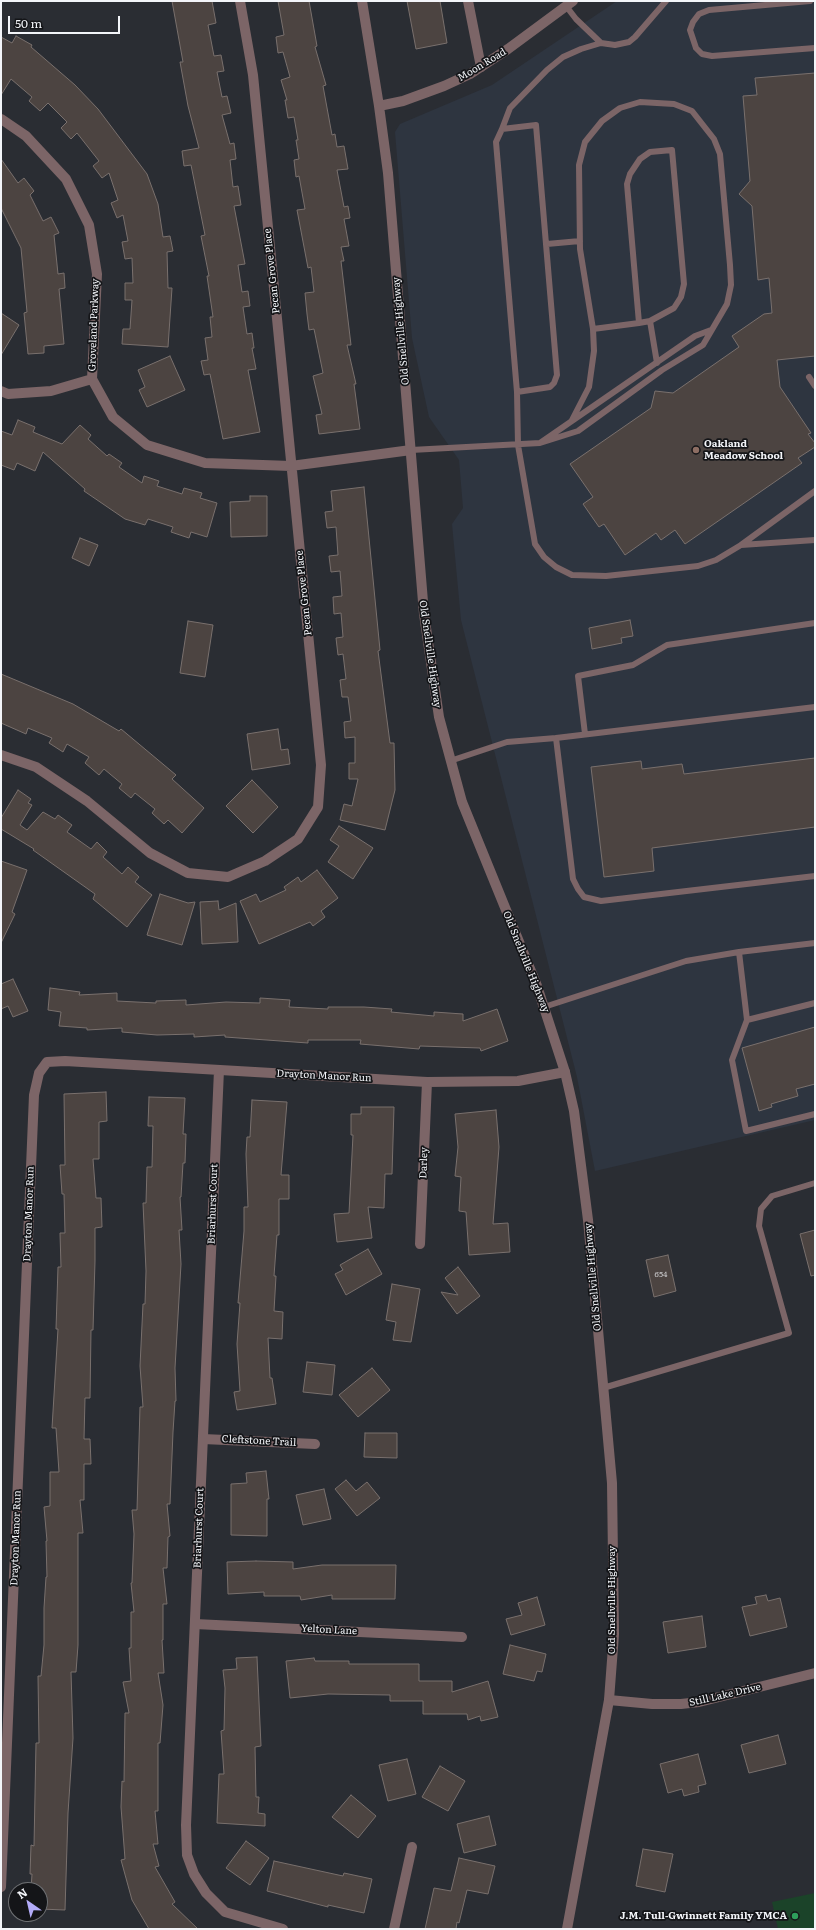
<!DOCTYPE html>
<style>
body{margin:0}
#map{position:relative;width:816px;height:1930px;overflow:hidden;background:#2a2d33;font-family:Literata,serif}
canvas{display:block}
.frame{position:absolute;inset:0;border:2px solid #f3f5f9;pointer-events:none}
.north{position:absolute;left:8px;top:1882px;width:40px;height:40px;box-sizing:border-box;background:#141518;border:1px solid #6d6f72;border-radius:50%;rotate:326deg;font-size:11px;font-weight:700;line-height:16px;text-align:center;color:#f3f5f9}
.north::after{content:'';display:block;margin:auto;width:14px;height:18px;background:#b3acf9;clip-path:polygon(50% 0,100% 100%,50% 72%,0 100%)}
.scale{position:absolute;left:8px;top:16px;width:112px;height:18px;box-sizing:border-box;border:2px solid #f3f5f9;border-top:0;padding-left:5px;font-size:12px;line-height:14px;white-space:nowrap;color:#f3f5f9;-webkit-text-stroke:3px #141518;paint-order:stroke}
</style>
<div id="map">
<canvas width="816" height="1930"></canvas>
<div class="frame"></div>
<div class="north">N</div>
<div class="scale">50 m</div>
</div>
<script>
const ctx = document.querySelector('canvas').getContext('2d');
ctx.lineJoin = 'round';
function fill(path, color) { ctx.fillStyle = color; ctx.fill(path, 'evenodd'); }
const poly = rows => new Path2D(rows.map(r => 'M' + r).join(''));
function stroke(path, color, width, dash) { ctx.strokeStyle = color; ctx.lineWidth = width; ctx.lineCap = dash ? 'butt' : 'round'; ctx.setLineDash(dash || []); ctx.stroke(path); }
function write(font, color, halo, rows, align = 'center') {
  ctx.font = font + ' Literata,serif'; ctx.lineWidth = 3.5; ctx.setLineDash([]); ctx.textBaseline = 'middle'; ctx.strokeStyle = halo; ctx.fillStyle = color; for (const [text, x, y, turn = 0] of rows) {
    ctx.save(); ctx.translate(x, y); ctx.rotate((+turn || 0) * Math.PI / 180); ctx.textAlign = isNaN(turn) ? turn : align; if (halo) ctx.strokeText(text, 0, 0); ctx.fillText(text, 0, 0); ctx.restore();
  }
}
fill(poly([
 [617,1,815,1,815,1120,595,1171,577,1077,461,620,452,524,463,508,459,460,429,417,412,338,395,132,400,124,492,85]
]), '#2e3540');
fill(poly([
 [815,1893,815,1929,778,1929,772,1902]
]), '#1b4329');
const building = poly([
 [172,1,212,1,216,23,208,25,214,56,221,55,224,71,217,72,222,97,227,96,231,113,222,115,230,144,234,143,236,159,230,160,233,187,238,186,241,205,234,206,245,264,238,265,242,292,248,291,250,306,243,307,247,334,252,333,254,348,252,348,256,369,248,370,260,432,223,439,210,374,204,375,201,361,208,360,205,338,212,337,210,317,213,317,207,276,209,276,201,236,205,235,191,165,184,166,182,151,199,148,188,106,180,62,183,62,172,1],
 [278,1,309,1,317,46,315,47,326,85,323,86,332,135,335,134,337,147,344,146,348,169,337,170,344,207,348,206,350,218,344,219,349,246,341,247,344,261,341,261,351,345,347,345,356,384,354,384,360,429,319,434,316,415,322,414,313,376,323,373,314,329,309,330,307,314,305,293,314,292,311,267,308,268,297,210,305,209,299,176,296,177,294,160,299,159,296,140,298,140,294,117,288,118,285,100,287,100,281,80,290,77,283,52,278,53,276,37,284,35,278,1],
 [407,1,440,1,447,43,416,49,407,1],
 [16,36,32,45,31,47,75,85,98,109,147,174,158,204,163,237,170,236,173,251,167,252,168,288,172,288,168,347,122,344,123,329,130,329,132,300,125,300,125,283,133,283,132,258,125,259,122,242,128,241,123,215,117,218,111,203,118,200,109,173,102,178,93,166,99,161,77,133,71,139,61,128,67,122,48,103,40,111,29,101,32,97,11,79,1,95,1,37,12,43,16,36],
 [815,73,815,356,777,360,780,387,811,433,808,434,815,443,815,447,798,458,802,463,685,544,675,530,661,540,656,533,625,555,604,524,599,527,583,504,593,497,570,464,651,408,655,391,673,393,739,347,732,336,764,314,772,313,769,278,758,280,752,206,739,194,750,181,743,96,757,95,755,78,815,73],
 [1,159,18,183,24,178,34,191,30,195,43,221,51,217,59,233,54,235,58,274,64,273,65,288,59,289,64,344,44,346,44,353,28,354,24,313,27,312,21,248,1,208,1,159],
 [1,313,19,325,1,355,1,313],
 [170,356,185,390,147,407,139,390,145,387,138,370,170,356],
 [18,420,35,427,33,432,62,444,80,425,91,435,88,439,107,456,109,454,122,463,119,467,142,483,144,476,159,481,157,486,182,494,184,488,202,493,200,498,217,503,207,537,191,532,189,538,171,532,173,527,148,519,145,525,125,519,84,491,85,489,43,452,35,471,17,463,14,470,1,465,1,431,12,435,18,420],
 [364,487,380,650,378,651,390,743,394,743,395,790,385,830,340,820,344,804,352,806,358,779,349,779,349,763,355,763,355,737,345,738,344,722,351,721,348,697,342,697,340,680,346,679,343,654,338,655,336,638,343,637,341,613,334,614,333,597,342,596,340,571,331,572,329,556,338,555,336,527,327,528,325,512,333,511,331,491,364,487],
 [250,496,267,496,267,536,231,537,230,502,250,501,250,496],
 [80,538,98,545,89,566,72,558,80,538],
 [630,620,633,636,621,638,622,643,592,649,589,628,630,620],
 [188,621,213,625,205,677,180,673,188,621],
 [1,674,73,704,119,731,121,729,176,775,172,779,204,808,182,833,168,820,164,824,152,813,155,809,135,793,131,798,119,788,122,784,104,769,99,775,85,763,89,757,67,744,63,752,49,743,52,738,28,728,26,734,1,723,1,674],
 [278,729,281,750,288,749,290,764,252,770,247,734,278,729],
 [815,758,815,827,652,848,654,871,604,877,591,767,641,761,642,769,682,764,684,774,815,758],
 [252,780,278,807,253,833,226,806,252,780],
 [18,790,31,799,28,803,32,805,20,825,27,830,43,812,55,819,58,815,72,825,67,832,91,849,97,842,107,852,103,857,122,874,128,867,139,877,135,882,152,895,127,927,93,899,95,894,33,850,34,849,1,829,1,818,18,790],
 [339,826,373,848,353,879,328,862,339,846,330,840,339,826],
 [1,861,27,870,12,912,15,914,1,943,1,861],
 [317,870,338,898,321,911,325,917,313,926,310,922,259,944,240,901,256,894,260,902,286,890,284,887,298,877,301,882,317,870],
 [160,894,188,903,195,902,182,945,147,935,160,894],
 [218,901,219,910,236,903,238,942,202,944,200,902,218,901],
 [13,979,28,1011,13,1017,8,1006,1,1009,1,984,13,979],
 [50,988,80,992,79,995,117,993,117,1001,156,1003,156,1001,186,1000,186,1005,226,1002,260,1003,260,998,290,1000,289,1007,328,1009,328,1007,364,1007,392,1009,391,1012,434,1016,434,1012,463,1014,463,1021,497,1009,508,1041,481,1051,480,1048,420,1046,419,1049,360,1044,361,1040,308,1040,308,1043,225,1037,225,1035,194,1037,194,1034,157,1035,122,1032,122,1028,87,1030,87,1028,59,1026,61,1012,48,1010,50,988],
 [815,1027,815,1084,796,1089,798,1096,771,1104,772,1107,759,1111,742,1048,815,1027],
 [106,1092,107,1121,99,1122,99,1159,93,1159,96,1198,101,1198,102,1227,95,1228,95,1261,93,1330,91,1330,90,1398,85,1398,84,1439,90,1439,91,1464,84,1464,84,1500,80,1500,83,1533,78,1533,78,1645,76,1672,71,1672,73,1738,68,1813,65,1910,40,1909,40,1890,31,1890,32,1874,30,1874,31,1845,34,1846,36,1743,39,1743,38,1676,41,1676,44,1645,44,1608,46,1577,47,1577,46,1541,47,1541,44,1507,50,1506,50,1472,59,1472,56,1428,52,1428,58,1329,56,1329,58,1267,61,1267,60,1233,65,1233,64,1194,62,1194,60,1165,65,1165,64,1094,106,1092],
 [149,1097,185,1098,183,1134,186,1134,185,1163,183,1163,181,1197,180,1197,182,1230,179,1230,181,1264,175,1368,176,1401,175,1401,173,1432,170,1504,167,1504,170,1536,168,1537,167,1568,163,1568,167,1604,163,1604,163,1640,162,1640,164,1673,158,1673,163,1705,160,1743,158,1743,158,1811,155,1811,158,1844,153,1844,159,1866,155,1867,175,1902,172,1904,198,1929,149,1929,132,1900,121,1860,125,1859,121,1807,122,1781,124,1782,125,1713,129,1713,123,1682,131,1681,129,1648,131,1648,131,1612,134,1612,131,1583,132,1583,134,1534,132,1510,137,1510,140,1407,143,1407,140,1366,143,1304,145,1304,146,1271,143,1203,146,1203,147,1167,152,1167,153,1126,148,1126,149,1097],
 [252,1100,287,1102,281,1175,289,1175,289,1199,279,1199,279,1235,277,1235,274,1276,276,1276,274,1311,283,1312,282,1339,268,1338,270,1378,272,1378,276,1404,237,1410,234,1392,240,1391,237,1344,240,1303,238,1303,244,1231,244,1207,248,1207,246,1154,247,1137,250,1137,252,1100],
 [361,1107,394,1107,392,1174,385,1174,384,1208,368,1207,372,1238,337,1242,334,1214,349,1213,353,1135,351,1135,351,1114,361,1114,361,1107],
 [496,1110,499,1147,493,1224,508,1223,510,1252,469,1255,466,1212,459,1211,461,1177,455,1176,458,1147,455,1114,496,1110],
 [815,1230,815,1275,811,1276,800,1234,815,1230],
 [368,1249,382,1274,346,1295,335,1274,343,1270,340,1265,368,1249],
 [668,1255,676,1291,654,1297,646,1260,668,1255],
 [458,1267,480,1296,457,1314,441,1292,458,1295,445,1278,458,1267],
 [392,1284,420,1289,411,1342,393,1340,396,1322,386,1320,392,1284],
 [307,1362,335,1365,332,1395,303,1392,307,1362],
 [372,1368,390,1390,358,1417,339,1395,372,1368],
 [365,1433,397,1433,397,1458,364,1457,365,1433],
 [266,1471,269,1499,267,1499,267,1536,231,1535,231,1484,247,1483,246,1473,266,1471],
 [346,1480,356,1491,367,1482,380,1498,357,1516,335,1489,346,1480],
 [324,1489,331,1519,303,1525,296,1495,324,1489],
 [256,1561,293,1562,293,1569,322,1565,396,1565,395,1599,332,1599,332,1595,301,1600,300,1596,264,1596,264,1592,228,1594,227,1562,256,1561],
 [766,1595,768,1601,780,1598,787,1627,750,1636,742,1607,757,1604,755,1597,766,1595],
 [537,1597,545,1625,511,1635,506,1619,522,1615,518,1603,537,1597],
 [702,1616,706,1647,668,1653,663,1622,702,1616],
 [510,1645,546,1654,542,1672,537,1671,534,1681,503,1674,510,1645],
 [257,1657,261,1746,255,1747,256,1797,259,1797,258,1813,265,1814,265,1826,217,1823,219,1774,224,1774,221,1731,224,1730,225,1688,223,1670,237,1669,236,1658,257,1657],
 [314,1658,315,1661,349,1661,349,1664,419,1664,419,1681,452,1681,452,1692,488,1681,498,1717,481,1721,480,1716,468,1720,467,1714,423,1714,423,1701,390,1701,390,1695,328,1694,290,1698,286,1661,314,1658],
 [778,1735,786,1764,749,1773,741,1745,778,1735],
 [698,1754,706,1784,698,1786,699,1792,684,1796,682,1789,668,1793,660,1764,698,1754],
 [407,1759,416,1794,388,1801,379,1765,407,1759],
 [440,1766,465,1781,448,1811,422,1797,440,1766],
 [351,1795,376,1816,358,1838,332,1817,351,1795],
 [489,1816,496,1845,464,1853,457,1824,489,1816],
 [246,1841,269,1858,250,1885,226,1868,246,1841],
 [643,1849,673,1854,665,1892,636,1886,643,1849],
 [459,1858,495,1866,488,1894,467,1890,459,1923,457,1922,456,1929,425,1929,434,1888,451,1891,459,1858],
 [274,1861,343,1876,344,1873,372,1879,364,1913,328,1905,328,1907,267,1891,274,1861]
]);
fill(building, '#4c4441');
stroke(building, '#79706d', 1);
stroke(poly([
 [810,1,709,10,699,14,693,22,690,30,696,48,702,54,712,56,815,48],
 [566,6,576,19,601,43,615,45,629,42,635,37,666,1],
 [502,129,510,108,547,70,563,57,581,49,601,43],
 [547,244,580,241],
 [650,321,657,363],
 [593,329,639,323,650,321,674,308,681,297,684,284,672,150,650,152,640,159,630,174,627,184,639,323],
 [809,377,815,386],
 [517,392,550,387,554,383,557,375,536,125,502,129,496,142,517,392,518,445,535,544,544,557,556,567,572,575,606,576,698,566,716,560,741,545,815,540],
 [540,443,578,431,662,370,703,345,727,304,731,285,730,265,720,154,714,139,692,111,674,104,640,102,620,108,602,121,585,142,579,165,580,249,593,329,594,351,589,387,572,420],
 [411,450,540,443,695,336,711,330],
 [741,545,815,491],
 [585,734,578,676,633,665,667,645,815,623],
 [556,738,573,879,578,889,584,897,601,901,815,876],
 [450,761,507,742,556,738,815,707],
 [739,952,747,1020,815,1003],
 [544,1007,686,961,739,952,815,943],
 [747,1020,732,1060,746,1131,815,1114],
 [603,1388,789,1333,759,1226,761,1209,772,1196,815,1183]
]), '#7c6567', 6);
stroke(poly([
 [468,1,481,67],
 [1,119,26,136,66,179,89,225,97,274,92,379,113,417,147,445,205,463,291,466,411,450],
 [1,391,8,394,51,391,92,379],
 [1,755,36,767,87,801,150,853,188,873,228,877,265,861,298,839,318,807,321,765,253,75,240,1],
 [219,1070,186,1825,187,1855,194,1874,206,1893,225,1912,283,1929],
 [420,1244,427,1082],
 [203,1439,315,1444],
 [195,1624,462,1637],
 [609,1700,652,1704,681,1704,699,1702,815,1673],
 [1,1887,34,1095,39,1073,47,1062,65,1061,427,1082,518,1081,565,1072],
 [394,1929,412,1847]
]), '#7c6567', 10);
stroke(poly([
 [362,1,379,106,388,173,424,614,439,717,462,802,537,986,565,1072,574,1111,588,1220,612,1483,614,1634,609,1700,567,1929],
 [379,106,403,101,444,86,470,74,508,49,573,1]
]), '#7c6567', 10);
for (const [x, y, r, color] of [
 [696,450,4,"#8d6e63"],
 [795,1916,4,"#2e9e5b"]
]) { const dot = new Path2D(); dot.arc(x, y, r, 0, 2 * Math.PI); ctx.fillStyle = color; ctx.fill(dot); stroke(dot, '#141518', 1.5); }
write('8px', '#c9c9cb', null, [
 ["654",661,1275]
]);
write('10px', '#f3f5f9', '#141518', [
 ["Moon Road",482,65,-31],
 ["Pecan Grove Place",272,271,-96],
 ["Groveland Parkway",94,325,-88],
 ["Old Snellville Highway",401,331,-95],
 ["Pecan Grove Place",304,593,-96],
 ["Old Snellville Highway",430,654,82],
 ["Old Snellville Highway",526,962,68],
 ["Drayton Manor Run",324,1076,3],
 ["Darley",424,1163,-88],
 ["Briarhurst Court",213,1204,-88],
 ["Drayton Manor Run",29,1214,-88],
 ["Old Snellville Highway",593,1277,-95],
 ["Cleftstone Trail",259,1441,3],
 ["Briarhurst Court",199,1528,-88],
 ["Drayton Manor Run",16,1538,-88],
 ["Old Snellville Highway",612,1600,-90],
 ["Yelton Lane",329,1630,3],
 ["Still Lake Drive",725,1695,-13]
]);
write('bold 10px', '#f3f5f9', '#141518', [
 ["Oakland",704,444],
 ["Meadow School",704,456],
 ["J.M. Tull-Gwinnett Family YMCA",787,1916,"right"]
], 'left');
</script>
